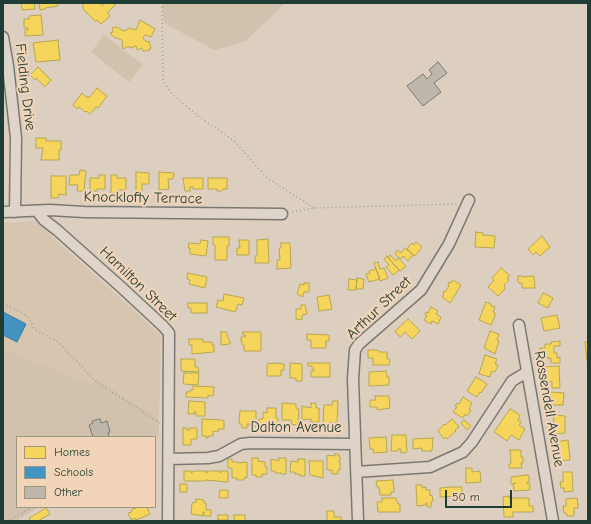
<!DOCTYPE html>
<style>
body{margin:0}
#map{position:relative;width:591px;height:524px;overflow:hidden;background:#ddcfc0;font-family:"Comic Neue",sans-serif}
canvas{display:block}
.frame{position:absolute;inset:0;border:4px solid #1f3d34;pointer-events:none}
.legend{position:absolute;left:16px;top:436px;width:140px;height:72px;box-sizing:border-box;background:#f2d5b8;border:1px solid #9e9883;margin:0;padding:5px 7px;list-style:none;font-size:12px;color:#1f3d34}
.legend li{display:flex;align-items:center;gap:8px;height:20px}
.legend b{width:20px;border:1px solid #9e9883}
.scale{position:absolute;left:445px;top:490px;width:67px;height:18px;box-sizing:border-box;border:2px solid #1f3d34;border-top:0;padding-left:5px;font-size:12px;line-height:14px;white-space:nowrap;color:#1f3d34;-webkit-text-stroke:3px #f2d5b8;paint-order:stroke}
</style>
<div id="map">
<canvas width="591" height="524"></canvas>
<div class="frame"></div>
<ul class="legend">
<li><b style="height:11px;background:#f6d55c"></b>Homes</li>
<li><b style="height:11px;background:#4393c3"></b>Schools</li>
<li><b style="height:11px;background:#bfb6ac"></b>Other</li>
</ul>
<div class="scale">50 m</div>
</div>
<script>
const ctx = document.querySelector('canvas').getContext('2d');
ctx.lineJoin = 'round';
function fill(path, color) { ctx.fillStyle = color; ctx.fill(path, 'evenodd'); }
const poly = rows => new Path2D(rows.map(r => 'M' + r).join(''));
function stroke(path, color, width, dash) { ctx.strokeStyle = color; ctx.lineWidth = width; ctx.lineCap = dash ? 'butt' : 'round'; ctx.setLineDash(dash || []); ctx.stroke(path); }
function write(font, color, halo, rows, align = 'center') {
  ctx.font = font + ' "Comic Neue",sans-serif'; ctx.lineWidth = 4; ctx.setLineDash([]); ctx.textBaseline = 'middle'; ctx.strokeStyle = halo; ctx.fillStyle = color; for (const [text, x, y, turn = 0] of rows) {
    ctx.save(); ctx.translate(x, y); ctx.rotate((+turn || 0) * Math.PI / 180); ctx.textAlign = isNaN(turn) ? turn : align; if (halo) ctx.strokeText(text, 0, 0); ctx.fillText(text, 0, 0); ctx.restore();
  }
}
fill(poly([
 [35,221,161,335,159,419,96,378,90,384,3,349,3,223]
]), '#d7c5b0');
fill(poly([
 [162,3,285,3,246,41,214,50,164,23],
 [104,35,143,65,129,82,91,52],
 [3,349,90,384,96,378,159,419,159,436,155,438,155,437,17,437,17,507,40,507,16,521,3,521]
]), '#d1c1ad');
const homes = poly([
 [21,3,34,3,35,9,22,10,21,3],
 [39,3,58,3,58,6,45,8,45,9,40,10,39,3],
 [82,3,100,3,102,6,105,3,116,4,107,13,110,16,101,24,97,20,95,21,84,10,82,3],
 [41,15,43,35,25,36,25,30,28,30,28,28,24,28,24,19,29,19,29,16,41,15],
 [140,20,155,29,151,37,145,35,143,38,146,42,149,41,151,48,150,48,150,50,143,51,142,48,137,50,136,46,130,48,129,46,123,49,122,40,114,37,110,33,113,32,112,28,117,27,118,28,124,31,130,28,136,30,140,20],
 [58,40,60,60,36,62,33,43,58,40],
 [38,67,51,80,45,87,36,78,35,80,30,75,38,67],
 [97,88,107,96,98,108,96,107,90,114,86,111,85,112,79,107,77,109,73,105,82,93,86,97,90,97,97,88],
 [36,138,46,138,46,141,61,141,61,150,59,150,59,160,41,160,43,148,36,148,36,138],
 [80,170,86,171,84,191,77,191,78,185,69,185,70,175,79,175,80,170],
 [136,172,149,173,149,184,142,184,142,192,136,192,136,172],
 [159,172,174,173,173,179,168,179,169,189,159,190,159,172],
 [99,175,105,175,105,189,97,189,97,191,90,191,90,178,99,178,99,175],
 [111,175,117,175,117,178,126,178,126,190,117,190,117,193,111,193,111,175],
 [51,176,66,176,66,195,59,194,58,198,51,198,51,176],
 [183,178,203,178,203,189,193,189,193,187,190,187,190,191,185,191,183,178],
 [208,178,227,178,227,189,223,189,222,191,217,191,217,189,208,189,208,178],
 [476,232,483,233,483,235,495,236,494,248,475,247,476,232],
 [542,236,550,247,540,256,536,252,533,255,528,249,542,236],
 [213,237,229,237,229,246,227,246,227,260,215,260,215,245,213,245,213,237],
 [268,239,269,263,255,263,255,256,257,256,257,240,268,239],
 [201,240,208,241,206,256,190,254,190,248,188,248,189,243,200,244,201,240],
 [239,240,249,240,249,255,237,255,237,248,240,248,239,240],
 [416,242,422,247,415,256,407,249,412,243,414,245,416,242],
 [281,243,290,243,291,268,277,269,277,260,280,260,279,248,281,248,281,243],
 [405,248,413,255,408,261,403,256,401,259,395,254,397,250,401,253,405,248],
 [390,255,396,261,398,258,406,266,400,271,388,258,390,255],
 [387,256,399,270,393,275,386,267,389,265,384,259,387,256],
 [378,262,380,269,384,268,388,278,380,281,374,263,378,262],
 [501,268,510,276,507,278,509,280,504,285,505,289,498,296,488,287,494,280,492,278,501,268],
 [376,269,380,279,369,282,366,274,370,273,369,271,376,269],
 [188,273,207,277,205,288,189,284,190,280,187,279,188,273],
 [518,276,522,276,522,277,534,276,535,288,522,288,522,283,519,283,518,282,518,276],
 [357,278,364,279,363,289,356,289,357,278],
 [349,279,357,280,356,290,348,290,349,279],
 [453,280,461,285,450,303,442,297,444,294,443,293,444,291,445,292,449,286,448,285,449,282,451,283,453,280],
 [304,283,309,283,309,292,304,292,303,297,297,294,300,284,304,285,304,283],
 [543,293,553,298,548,308,538,303,543,293],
 [224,294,244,298,242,305,238,304,235,312,216,307,218,300,223,301,224,294],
 [329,295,332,309,319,311,317,297,329,295],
 [486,302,491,304,491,306,495,307,493,312,495,313,495,316,491,325,479,320,486,302],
 [188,303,207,303,207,313,191,313,191,308,188,308,188,303],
 [301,305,305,305,307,314,302,315,302,320,296,319,296,309,301,309,301,305],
 [431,307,438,311,436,314,441,317,438,324,432,321,431,324,424,320,427,316,425,315,426,312,428,313,431,307],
 [557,315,560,328,544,331,541,318,557,315],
 [408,319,420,331,412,339,405,332,400,337,395,331,408,319],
 [490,331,499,334,497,340,499,341,495,354,484,348,490,331],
 [221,332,226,332,229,340,230,341,230,344,221,345,221,332],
 [243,332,261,332,261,351,244,351,244,345,242,345,241,339,241,337,245,337,246,336,243,335,243,332],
 [307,334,329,335,329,341,326,341,326,348,311,348,311,340,307,340,307,334],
 [189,339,203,339,203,342,212,342,212,345,214,345,214,352,192,354,192,345,189,345,189,339],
 [560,341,560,346,554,346,554,353,557,353,557,358,560,357,560,363,551,363,551,358,548,359,548,357,540,357,540,348,545,348,545,344,551,344,551,342,560,341],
 [585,342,588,342,588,361,587,361,585,342],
 [368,350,378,350,379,352,387,352,387,359,389,359,390,361,389,365,373,365,373,358,368,358,368,350],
 [485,355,497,359,495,364,498,365,495,372,492,371,490,377,479,374,485,355],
 [181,359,195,359,195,367,198,367,199,372,181,371,181,359],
 [275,363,284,364,284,370,281,370,281,376,267,376,267,364,275,363],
 [290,363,302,364,302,381,296,381,296,378,290,378,290,363],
 [308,363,330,363,330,377,311,377,311,371,314,371,314,369,312,369,312,366,308,366,308,363],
 [559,366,560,388,552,388,552,382,547,382,546,373,543,373,543,367,559,366],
 [386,371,387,377,389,377,389,385,369,386,369,372,386,371],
 [184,373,199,373,198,385,183,384,184,373],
 [476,377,487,384,481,393,480,392,477,397,467,391,476,377],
 [193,386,214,387,213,396,208,395,208,398,186,397,186,392,190,392,190,390,193,390,193,386],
 [549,392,564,393,563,405,550,405,549,392],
 [375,396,389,396,390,408,377,410,377,407,370,407,370,400,376,400,375,396],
 [463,397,472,403,469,409,471,410,467,416,465,414,463,418,453,412,457,407,455,406,457,403,459,404,463,397],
 [189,401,205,402,205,416,196,416,196,412,194,412,194,414,188,414,189,401],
 [333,401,338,401,337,423,329,422,329,424,323,424,324,405,332,405,333,401],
 [282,403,296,404,296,409,299,409,298,424,292,425,291,420,282,420,282,403],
 [311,403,316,403,316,408,319,408,319,422,311,422,311,419,302,420,302,406,311,408,311,403],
 [267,408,276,408,276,418,278,418,278,424,270,424,270,427,259,427,259,419,263,419,263,412,267,413,267,408],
 [510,409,520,415,518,420,521,422,519,425,525,429,519,440,511,435,507,441,494,432,510,409],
 [240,411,256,411,256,427,249,426,249,424,247,424,247,428,242,428,242,425,239,423,240,411],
 [554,415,565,416,565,433,553,434,554,415],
 [202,419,222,420,224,421,224,429,218,429,218,432,213,431,213,436,208,436,208,438,206,438,206,436,202,436,202,419],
 [452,419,459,427,455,430,456,431,447,439,446,437,444,439,438,431,444,424,445,425,452,419],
 [464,420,471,426,467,430,461,423,464,420],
 [183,428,187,428,187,430,190,430,190,428,197,428,197,439,191,439,191,445,183,445,183,428],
 [392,435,406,435,407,452,401,453,401,449,398,449,398,451,391,451,392,435],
 [386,437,387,452,374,453,373,449,370,449,369,438,386,437],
 [433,438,432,451,422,451,422,448,413,449,413,439,433,438],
 [568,440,570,460,558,461,555,442,568,440],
 [510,450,521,450,521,457,523,457,523,463,521,463,522,468,509,468,509,464,511,464,510,450],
 [335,454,338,454,338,456,340,456,340,461,339,461,339,463,340,463,340,470,338,470,338,474,332,474,332,470,327,470,327,455,335,456,335,454],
 [252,458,258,458,258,461,265,462,265,467,267,467,267,474,262,474,262,477,256,477,256,475,252,475,252,458],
 [279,458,286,458,286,474,281,474,281,473,275,473,275,471,271,471,271,459,279,461,279,458],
 [228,459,232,459,232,462,238,462,238,463,247,462,247,478,244,477,244,480,237,480,237,478,232,478,232,468,228,468,228,459],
 [298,459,305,459,305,476,300,476,300,474,295,474,295,472,290,472,291,461,298,462,298,459],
 [309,461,323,461,323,478,310,475,309,461],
 [466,468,472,468,472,472,480,471,481,482,466,483,466,468],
 [184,471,191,471,191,473,192,473,193,471,206,471,206,473,207,473,207,471,220,471,220,473,221,473,221,471,228,471,228,482,205,480,205,481,184,481,184,471],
 [563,472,572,472,573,491,564,492,564,488,561,488,560,482,563,482,563,472],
 [527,475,529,476,529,482,527,482,528,484,530,484,530,490,514,491,513,484,516,483,511,484,511,477,527,475],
 [393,480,394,492,391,492,391,495,380,495,379,487,377,487,376,481,393,480],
 [180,484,187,484,187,492,180,492,180,484],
 [416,485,422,485,422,488,426,487,426,490,430,490,430,496,432,495,433,500,433,501,431,502,431,507,427,507,427,503,426,503,426,505,417,506,416,485],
 [450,487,462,487,462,496,440,497,440,488,450,487],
 [220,490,228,490,228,498,219,498,220,490],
 [509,496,509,498,529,498,529,506,533,506,533,512,513,512,513,517,504,517,503,497,509,496],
 [382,498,396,498,398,504,400,504,400,512,378,512,377,502,382,502,382,498],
 [577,498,578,508,574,508,574,516,567,516,566,513,564,513,563,506,566,506,566,499,577,498],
 [196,499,204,500,204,503,206,503,206,510,211,510,211,516,204,516,204,512,203,512,203,516,191,514,192,503,196,502,196,499],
 [138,507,147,507,150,514,136,520,135,518,131,520,128,513,132,512,131,510,138,507],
 [46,508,50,514,38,521,31,521,29,518,46,508],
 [327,511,334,511,334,517,341,517,341,521,327,521,327,511],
 [218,515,228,515,228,520,218,520,218,515],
 [234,515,245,515,245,521,234,521,234,515]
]);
fill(homes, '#f6d55c');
stroke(homes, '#b6a750', 1);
const schools = poly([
 [3,312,26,324,17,342,3,335,3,312]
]);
fill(schools, '#4393c3');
stroke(schools, '#387998', 1);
const building = poly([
 [438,62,447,73,434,83,441,92,423,106,407,86,423,74,427,79,432,74,429,70,438,62],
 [100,419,101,423,107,421,110,432,108,433,109,437,93,437,89,425,93,423,92,421,100,419]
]);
fill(building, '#bfb6ac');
stroke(building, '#7a7971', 1);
const street = poly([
 [3,37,8,66,16,138,15,212],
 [37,211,44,220,57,230,121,287,163,326,169,333,168,521],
 [3,212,50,210,84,212,282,214],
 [519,325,553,521],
 [169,459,208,458,219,456,241,444,250,443,355,444],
 [356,472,430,467,463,452,472,442,512,381,527,372],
 [358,521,353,379,355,350,359,344,421,290,449,244,469,200]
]);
stroke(street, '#7a7971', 13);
stroke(poly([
 [162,3,163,81,173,95,198,116,226,135,236,143,266,177,314,208],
 [292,212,314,208,457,204],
 [3,304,23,313,30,319,34,329,60,343,69,355,77,361,95,381,160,423],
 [7,521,33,507]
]), '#a09c94', 1.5, [1, 3]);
stroke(street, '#dfd4c9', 10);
write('15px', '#1f3d34', '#f2d5b8', [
 ["Fielding Drive",25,87,83],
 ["Knocklofty Terrace",143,198,1],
 ["Hamilton Street",138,284,44],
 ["Arthur Street",379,308,-44],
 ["Rossendell Avenue",549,409,80],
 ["Dalton Avenue",296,428]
]);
</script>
